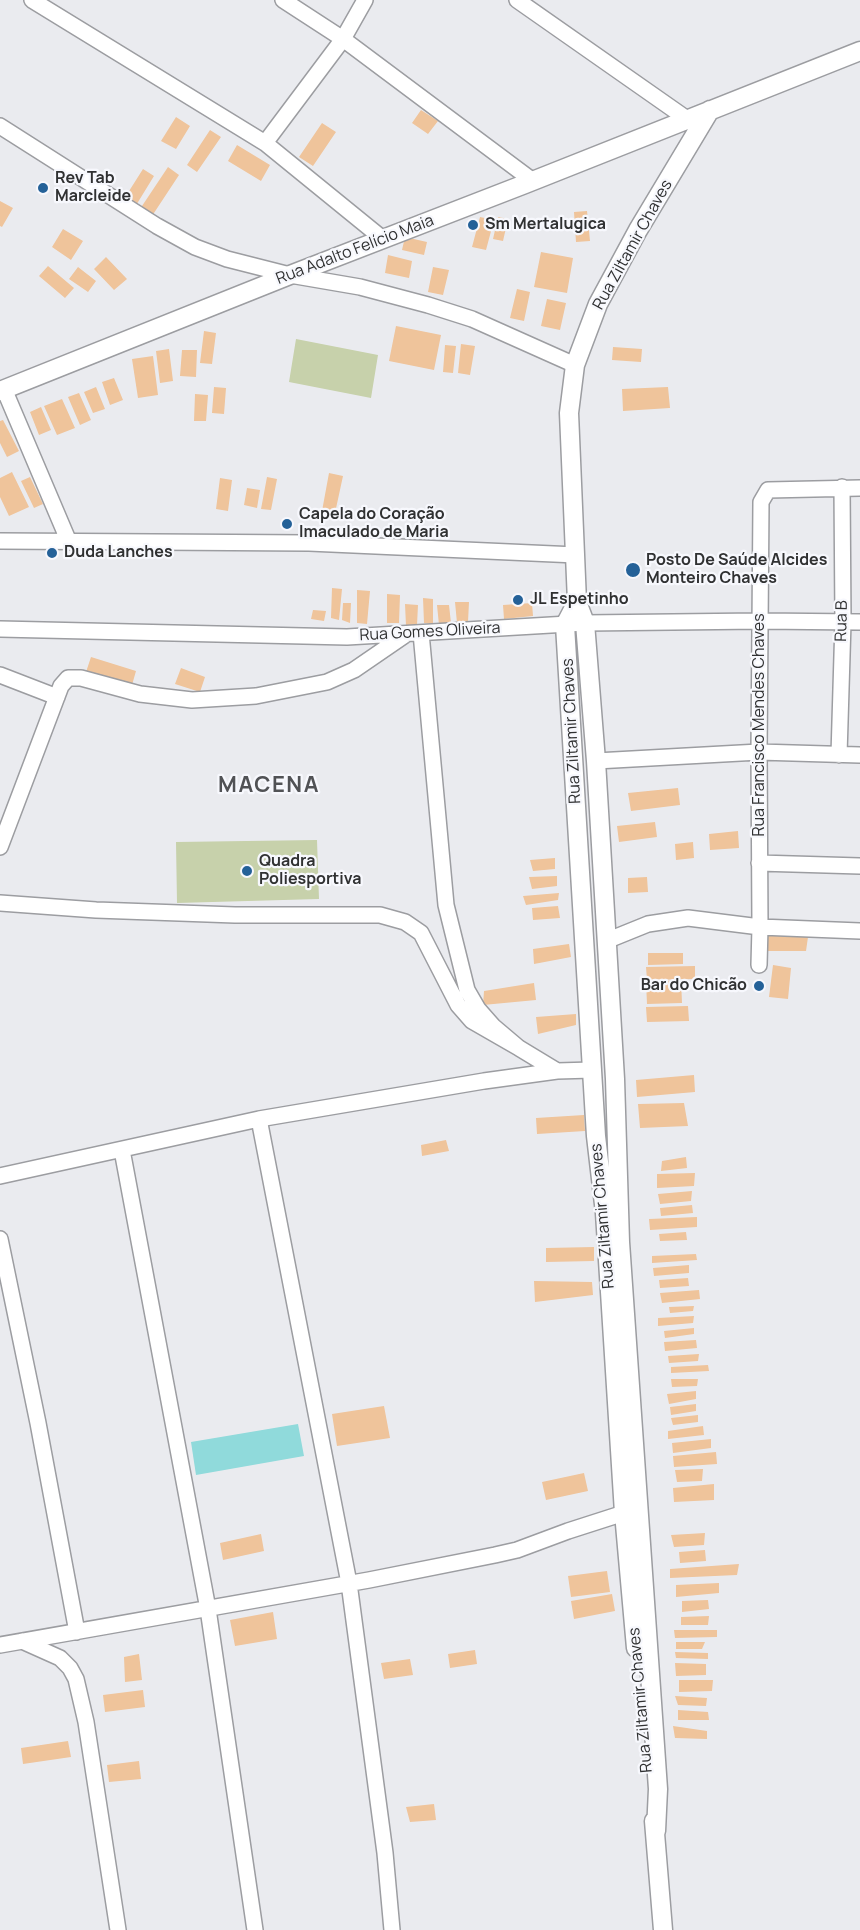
<!DOCTYPE html>
<meta charset="utf-8">
<style>
body{margin:0}
canvas{display:block;background:#eaebef}
</style>
<canvas width="860" height="1930"></canvas>
<script>
const ctx = document.querySelector('canvas').getContext('2d');
ctx.lineJoin = 'round';
function fill(path, color) { ctx.fillStyle = color; ctx.fill(path, 'evenodd'); }
const poly = rows => new Path2D(rows.map(r => 'M' + r).join(''));
function stroke(path, color, width, dash) { ctx.strokeStyle = color; ctx.lineWidth = width; ctx.lineCap = dash ? 'butt' : 'round'; ctx.setLineDash(dash || []); ctx.stroke(path); }
function write(font, color, halo, rows, align = 'center') {
  ctx.font = font + ' Manrope,sans-serif'; ctx.lineWidth = 4.5; ctx.setLineDash([]); ctx.textBaseline = 'middle'; ctx.strokeStyle = halo; ctx.fillStyle = color; for (const [text, x, y, turn = 0] of rows) {
    ctx.save(); ctx.translate(x, y); ctx.rotate((+turn || 0) * Math.PI / 180); ctx.textAlign = isNaN(turn) ? turn : align; if (halo) ctx.strokeText(text, 0, 0); ctx.fillText(text, 0, 0); ctx.restore();
  }
}
fill(poly([
 [296,339,378,355,371,398,289,382],
 [317,840,319,899,177,903,176,842]
]), '#c7d1ab');
fill(poly([
 [298,1424,304,1456,196,1475,191,1442]
]), '#90dadb');
fill(poly([
 [421,110,438,121,428,134,412,123],
 [176,117,190,126,176,149,161,141],
 [322,123,336,132,313,166,299,157],
 [210,130,221,137,197,172,187,165],
 [237,145,270,165,261,181,228,161],
 [168,167,179,175,152,216,140,209],
 [143,169,154,176,135,207,124,199],
 [0,201,13,208,2,227,0,226],
 [587,211,590,241,576,242,574,212],
 [480,217,494,220,486,250,472,247],
 [498,217,508,219,503,241,493,239],
 [63,229,83,241,71,260,52,247],
 [405,237,427,242,424,255,402,250],
 [541,252,573,258,567,293,534,287],
 [388,255,412,261,409,278,385,273],
 [106,257,127,279,114,290,94,269],
 [48,266,74,288,65,298,39,276],
 [78,267,96,281,88,292,69,279],
 [433,267,449,270,443,295,428,292],
 [517,289,530,292,524,321,510,318],
 [547,299,566,303,560,330,541,326],
 [396,326,441,335,434,370,389,361],
 [204,331,216,333,212,364,200,363],
 [461,344,475,346,470,375,458,373],
 [445,345,456,346,453,373,443,372],
 [613,347,642,349,641,362,612,360],
 [169,349,173,381,160,383,156,351],
 [182,350,197,350,196,377,180,376],
 [153,356,158,395,138,398,132,359],
 [114,378,123,400,110,405,102,382],
 [96,387,105,409,93,413,84,392],
 [214,387,226,388,224,414,212,413],
 [668,387,670,408,623,411,622,389],
 [79,393,91,420,80,425,68,397],
 [195,394,208,395,206,421,194,421],
 [62,399,75,428,57,435,44,406],
 [41,407,51,430,39,435,30,412],
 [3,420,19,451,7,457,0,443,0,421],
 [12,472,29,507,9,516,0,497,0,478],
 [329,473,343,476,335,513,322,511],
 [30,477,43,504,34,508,21,481],
 [267,477,277,479,271,510,261,509],
 [220,478,232,480,228,511,216,509],
 [247,488,260,490,257,508,244,505],
 [332,588,342,589,339,620,331,618],
 [357,590,370,591,367,624,357,623],
 [387,594,400,595,399,623,387,623],
 [423,598,433,599,433,624,424,623],
 [455,602,469,602,468,622,457,623],
 [343,603,351,603,350,623,342,620],
 [532,603,533,616,504,619,503,605],
 [405,604,418,605,417,625,406,626],
 [437,605,449,605,451,623,439,625],
 [313,610,326,611,324,621,311,619],
 [91,657,136,671,132,685,86,672],
 [181,668,205,677,200,692,175,684],
 [678,788,680,805,631,811,628,793],
 [655,822,657,837,619,842,617,826],
 [738,831,739,848,710,850,709,834],
 [693,842,694,858,676,860,675,844],
 [555,858,555,869,533,871,530,860],
 [557,876,557,886,532,889,529,877],
 [647,877,648,892,628,893,628,878],
 [559,893,558,900,526,905,523,896],
 [558,906,560,918,533,920,532,908],
 [768,935,808,937,806,951,768,951],
 [569,944,571,957,534,964,533,949],
 [648,953,683,953,683,964,648,965],
 [773,965,791,968,788,999,769,997],
 [695,966,695,979,647,980,646,967],
 [681,980,682,1003,647,1004,646,982],
 [534,983,536,1000,483,1005,484,991],
 [688,1006,689,1021,647,1022,646,1007],
 [576,1014,576,1025,538,1034,536,1017],
 [694,1075,695,1092,637,1097,636,1080],
 [684,1103,688,1126,640,1128,638,1104],
 [584,1115,585,1131,537,1134,536,1118],
 [446,1140,449,1151,422,1156,421,1145],
 [686,1157,687,1168,661,1171,662,1161],
 [695,1173,694,1186,657,1188,657,1174],
 [692,1191,691,1201,660,1204,658,1194],
 [692,1205,693,1213,661,1216,660,1208],
 [697,1217,697,1227,650,1230,649,1219],
 [686,1232,687,1240,660,1241,659,1234],
 [594,1247,594,1261,546,1262,546,1248],
 [696,1254,697,1260,652,1263,652,1256],
 [689,1265,689,1273,654,1276,653,1268],
 [688,1278,689,1286,660,1288,659,1280],
 [534,1281,592,1282,593,1295,535,1302],
 [699,1290,700,1299,662,1303,660,1293],
 [694,1306,693,1311,670,1313,669,1307],
 [694,1316,693,1323,658,1326,658,1318],
 [694,1328,694,1334,665,1338,664,1331],
 [696,1340,697,1348,665,1351,664,1342],
 [699,1354,698,1361,669,1363,668,1356],
 [708,1365,709,1371,671,1373,671,1367],
 [671,1379,698,1379,697,1386,672,1387],
 [696,1391,696,1399,669,1404,667,1394],
 [696,1404,696,1411,671,1415,670,1407],
 [384,1406,390,1438,337,1446,332,1414],
 [698,1415,698,1422,673,1425,671,1418],
 [703,1426,704,1435,668,1439,668,1431],
 [711,1439,711,1448,673,1453,672,1443],
 [716,1452,717,1464,674,1467,673,1456],
 [703,1469,702,1481,677,1482,675,1470],
 [584,1473,588,1491,546,1500,542,1482],
 [714,1484,714,1500,674,1502,673,1488],
 [705,1533,704,1545,674,1547,671,1535],
 [261,1534,264,1551,223,1560,220,1543],
 [705,1550,706,1561,680,1563,679,1552],
 [739,1564,737,1575,670,1578,670,1569],
 [607,1571,610,1592,571,1597,568,1576],
 [719,1583,719,1593,676,1597,676,1585],
 [612,1594,615,1611,574,1619,571,1601],
 [708,1600,709,1609,682,1612,682,1601],
 [273,1612,277,1639,235,1646,230,1620],
 [709,1616,708,1625,681,1625,681,1617],
 [674,1630,717,1630,717,1637,675,1638],
 [676,1642,705,1642,702,1649,676,1649],
 [475,1650,477,1664,450,1668,448,1654],
 [675,1652,708,1653,708,1659,676,1658],
 [139,1654,142,1680,125,1682,124,1657],
 [410,1659,413,1675,384,1679,381,1663],
 [675,1663,706,1664,706,1675,676,1676],
 [679,1680,713,1680,712,1691,679,1692],
 [143,1690,145,1707,105,1712,103,1695],
 [675,1696,707,1698,706,1706,678,1705],
 [678,1710,708,1712,709,1720,678,1720],
 [673,1726,707,1731,707,1739,675,1738],
 [68,1741,71,1757,23,1764,21,1748],
 [139,1761,141,1779,109,1782,107,1765],
 [434,1804,436,1820,410,1822,406,1807]
]), '#efc49b');
const minor = poly([
 [32,0,265,143,383,239],
 [283,0,343,39,533,181],
 [517,0,687,119],
 [0,126,157,226,195,247,227,259,290,275,360,287,428,305,472,319,575,365],
 [265,143,343,39,365,0],
 [4,389,69,542],
 [0,541,309,543,576,555],
 [0,629,347,637,585,623,760,621,860,622],
 [421,633,446,905,467,990,478,1009,493,1026,519,1048,557,1071],
 [0,675,57,697],
 [839,755,843,622,842,487],
 [596,761,759,752,860,755],
 [0,847,61,686,68,678,81,678,140,694,192,700,256,696,327,682,354,670,405,635],
 [759,863,860,866],
 [0,903,96,910,235,915,380,915,405,922,421,933,458,1005,472,1021,519,1048],
 [606,941,648,924,688,918,760,927,860,931],
 [759,965,760,927,759,752,761,502,768,490,860,488],
 [259,1119,349,1583,385,1853,392,1930],
 [122,1150,208,1609,255,1930],
 [0,1176,259,1119,484,1081,557,1071,592,1070],
 [0,1239,38,1423,77,1632],
 [22,1641,60,1658,70,1668,76,1679,86,1722,118,1930],
 [0,1645,369,1580,495,1555,517,1550,568,1531,624,1513]
]);
const tertiary = poly([
 [0,391,290,275,525,184,860,51],
 [577,602,565,625,596,1136,605,1213,624,1513,636,1648],
 [654,1821,663,1930],
 [656,1831,658,1789,620,1242,615,1079,596,761,585,623,577,602,569,413,575,365,598,304,638,230,710,110]
]);
stroke(minor, '#9c9da1', 18);
stroke(tertiary, '#9c9da1', 21);
stroke(minor, '#fff', 15);
stroke(tertiary, '#fff', 18);
for (const [x, y, r, color] of [
 [43,188,6,"#246198"],
 [473,225,6,"#246198"],
 [287,524,6,"#246198"],
 [52,553,6,"#246198"],
 [633,570,8,"#246198"],
 [518,600,6,"#246198"],
 [247,871,6,"#246198"],
 [759,986,6,"#246198"]
]) { const dot = new Path2D(); dot.arc(x, y, r, 0, 2 * Math.PI); ctx.fillStyle = color; ctx.fill(dot); stroke(dot, '#f7f8fd', 2); }
write('bold 16px', '#303132', '#f7f8fd', [
 ["Rev Tab",55,179],
 ["Marcleide",55,197],
 ["Sm Mertalugica",485,225],
 ["Capela do Coração",299,515],
 ["Imaculado de Maria",299,533],
 ["Duda Lanches",64,553],
 ["Posto De Saúde Alcides",646,561],
 ["Monteiro Chaves",646,579],
 ["JL Espetinho",530,600],
 ["Quadra",259,862],
 ["Poliesportiva",259,880],
 ["Bar do Chicão",747,986,"right"]
], 'left');
write('16px', '#303132', '#f7f8fd', [
 ["Rua Ziltamir Chaves",633,245,-61],
 ["Rua Adalto Felício Maia",355,250,-21],
 ["Rua B",842,621,-89],
 ["Rua Gomes Oliveira",430,632,-3],
 ["Rua Francisco Mendes Chaves",760,725,-90],
 ["Rua Ziltamir Chaves",572,731,-93],
 ["Rua Ziltamir Chaves",603,1216,-95],
 ["Rua Ziltamir Chaves",641,1700,-95]
]);
ctx.letterSpacing = '1.5px';
write('bold 22px', '#515255', '#f7f8fd', [
 ["MACENA",269,786]
]);
ctx.letterSpacing = '0px';
</script>
